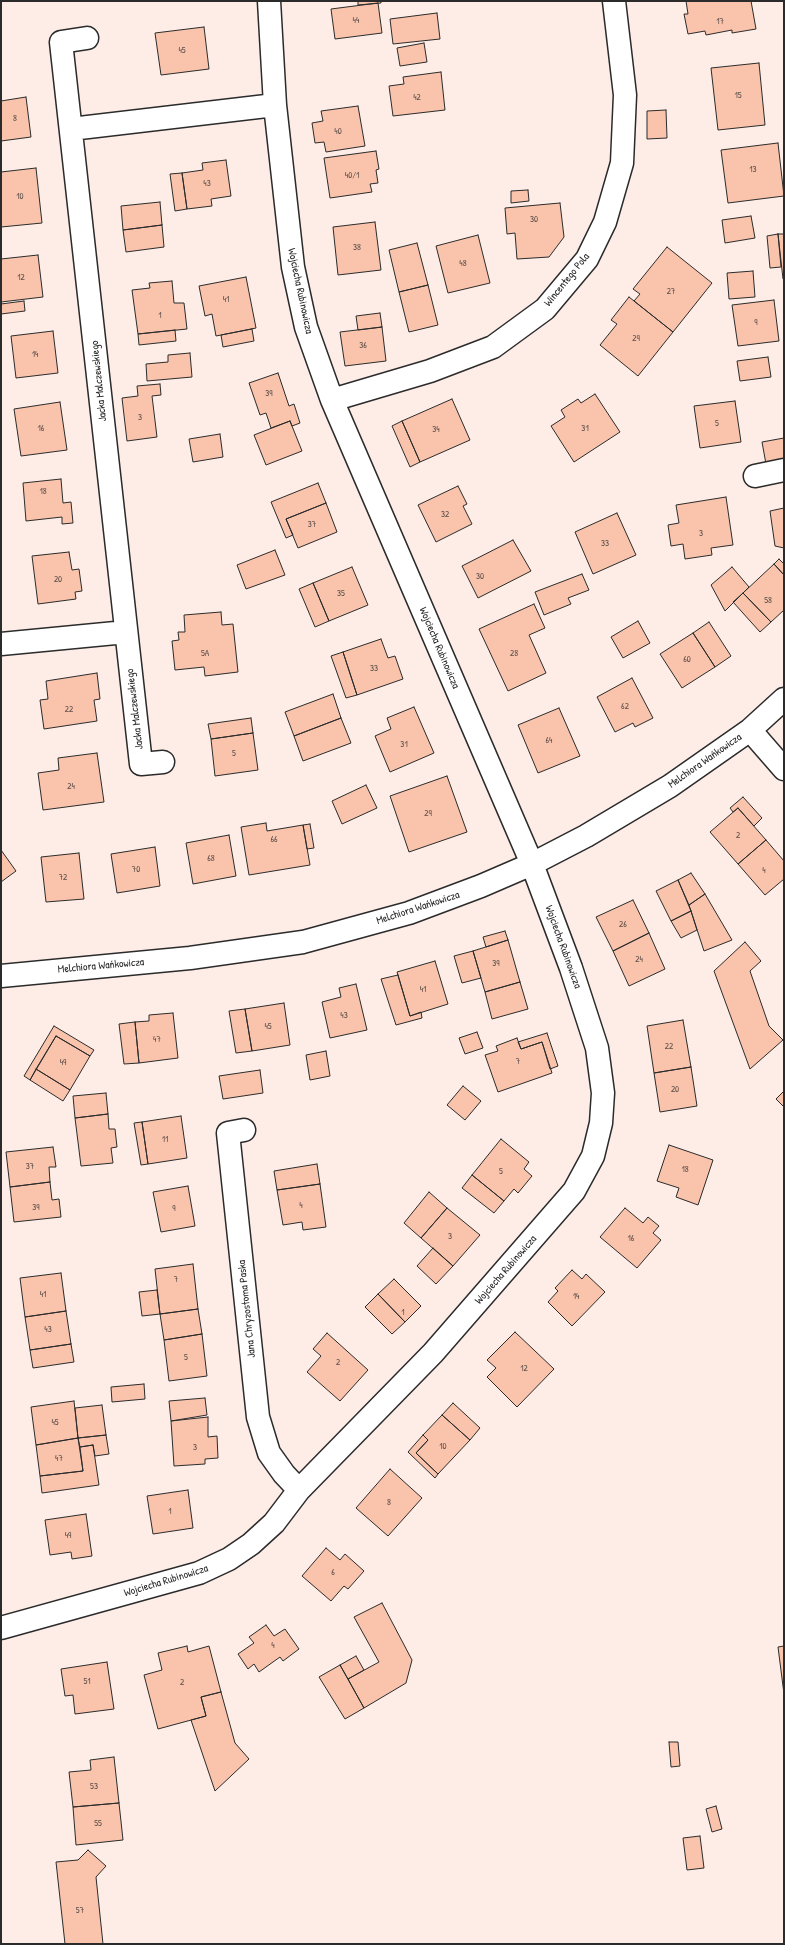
<!DOCTYPE html>
<meta charset="utf-8">
<style>
body{margin:0}
#map{position:relative;width:785px;height:1945px;overflow:hidden;background:#fdede6;font-family:"Patrick Hand",sans-serif}
canvas{display:block}
.frame{position:absolute;inset:0;border:2px solid #2b2b2b;pointer-events:none}
</style>
<div id="map">
<canvas width="785" height="1945"></canvas>
<div class="frame"></div>
</div>
<script>
const ctx = document.querySelector('canvas').getContext('2d');
ctx.lineJoin = 'round';
function fill(path, color) { ctx.fillStyle = color; ctx.fill(path, 'evenodd'); }
const poly = rows => new Path2D(rows.map(r => 'M' + r).join(''));
function stroke(path, color, width, dash) { ctx.strokeStyle = color; ctx.lineWidth = width; ctx.lineCap = dash ? 'butt' : 'round'; ctx.setLineDash(dash || []); ctx.stroke(path); }
function write(font, color, halo, rows, align = 'center') {
  ctx.font = font + ' "Patrick Hand",sans-serif'; ctx.lineWidth = 3.5; ctx.setLineDash([]); ctx.textBaseline = 'middle'; ctx.strokeStyle = halo; ctx.fillStyle = color; for (const [text, x, y, turn = 0] of rows) {
    ctx.save(); ctx.translate(x, y); ctx.rotate((+turn || 0) * Math.PI / 180); ctx.textAlign = isNaN(turn) ? turn : align; if (halo) ctx.strokeText(text, 0, 0); ctx.fillText(text, 0, 0); ctx.restore();
  }
}
const building = poly([
 [358,1,381,1,381,3,358,5,358,1],
 [686,1,751,1,756,29,732,33,732,30,706,35,705,31,688,34,684,14,688,14,686,1],
 [378,3,382,33,335,39,331,9,378,3],
 [437,13,440,39,393,44,390,19,437,13],
 [204,27,209,69,161,75,155,33,204,27],
 [424,43,427,62,400,66,397,48,424,43],
 [759,63,765,125,718,130,711,68,759,63],
 [441,72,445,110,393,116,389,86,404,84,403,77,441,72],
 [26,97,31,137,1,141,1,101,26,97],
 [358,106,365,146,326,152,324,142,315,143,312,123,323,121,321,111,358,106],
 [666,110,667,138,647,139,647,111,666,110],
 [778,143,784,196,728,203,721,150,778,143],
 [376,151,379,169,376,170,378,183,370,184,372,192,330,198,324,158,376,151],
 [226,160,231,196,211,199,212,206,187,209,182,173,203,170,202,163,226,160],
 [36,168,42,223,1,227,1,172,36,168],
 [182,173,187,209,175,211,170,174,182,173],
 [528,190,529,201,511,203,511,191,528,190],
 [160,202,162,225,123,230,121,206,160,202],
 [560,203,564,237,549,257,517,259,515,233,507,234,505,208,560,203],
 [751,216,755,238,725,243,722,220,751,216],
 [375,222,381,270,338,275,333,227,375,222],
 [162,225,164,247,126,252,123,230,162,225],
 [778,234,784,234,784,279,783,279,778,234],
 [778,234,781,267,770,268,767,236,778,234],
 [478,235,490,283,448,293,436,246,478,235],
 [417,243,428,285,399,292,389,250,417,243],
 [667,247,712,283,673,332,634,301,640,294,633,289,667,247],
 [38,255,43,297,1,302,1,259,38,255],
 [753,271,755,297,729,299,727,273,753,271],
 [246,277,256,328,216,336,212,314,205,316,199,286,246,277],
 [172,281,174,303,184,303,187,329,138,334,132,290,150,288,149,283,172,281],
 [428,285,438,325,409,332,399,292,428,285],
 [629,297,673,332,638,376,600,345,617,324,611,320,629,297],
 [774,300,779,341,738,346,732,305,774,300],
 [24,301,25,311,1,314,1,304,24,301],
 [380,313,382,327,358,330,356,316,380,313],
 [382,327,386,361,345,366,340,332,382,327],
 [252,329,254,341,223,347,221,335,252,329],
 [175,330,176,341,139,345,138,334,175,330],
 [53,331,58,373,16,378,11,336,53,331],
 [190,353,192,377,147,381,146,364,168,362,168,355,190,353],
 [768,357,771,377,740,381,737,361,768,357],
 [278,373,289,406,294,404,300,423,292,426,290,421,271,428,266,413,260,415,249,383,278,373],
 [160,384,161,395,152,396,157,437,127,441,122,398,138,396,137,386,160,384],
 [595,394,620,432,574,462,551,426,565,417,561,410,578,399,581,403,595,394],
 [452,399,470,440,420,462,402,421,452,399],
 [735,401,741,442,700,448,694,406,735,401],
 [60,402,67,450,21,456,14,409,60,402],
 [290,421,302,451,266,465,254,435,290,421],
 [402,421,420,462,410,467,392,426,402,421],
 [220,434,223,457,193,462,189,439,220,434],
 [784,438,784,461,766,464,762,442,784,438],
 [61,479,63,503,71,502,73,523,62,524,62,517,26,521,23,483,61,479],
 [318,483,326,503,286,519,293,535,286,538,271,502,318,483],
 [458,486,467,504,463,506,472,524,436,542,418,505,458,486],
 [726,497,733,545,711,548,712,555,685,559,683,544,671,546,668,525,679,523,676,505,726,497],
 [326,503,337,532,298,548,286,519,326,503],
 [784,508,784,548,775,546,770,511,784,508],
 [617,513,636,555,593,574,575,532,617,513],
 [513,540,531,571,478,598,462,566,513,540],
 [275,550,285,575,246,589,237,565,275,550],
 [69,552,72,570,79,569,82,591,75,592,76,599,38,604,32,556,69,552],
 [779,559,784,564,784,575,774,564,779,559],
 [774,564,784,575,784,610,771,622,743,593,774,564],
 [352,567,368,605,329,621,313,583,352,567],
 [732,567,749,587,725,611,711,585,732,567],
 [582,574,589,590,568,598,571,604,544,615,535,592,582,574],
 [313,583,329,621,315,627,299,589,313,583],
 [743,593,771,622,760,632,733,602,743,593],
 [534,604,545,628,529,635,546,673,508,691,479,629,534,604],
 [221,612,222,625,233,624,238,672,205,676,204,667,175,670,172,641,179,640,178,632,185,632,184,615,221,612],
 [638,621,650,643,623,658,611,637,638,621],
 [709,622,731,656,715,667,693,633,709,622],
 [693,633,715,667,682,688,660,654,693,633],
 [381,639,388,658,395,656,403,679,357,695,343,652,381,639],
 [343,652,357,695,346,698,331,656,343,652],
 [97,673,100,699,94,700,97,721,44,729,40,700,48,699,46,681,97,673],
 [632,678,653,718,635,727,633,723,615,732,597,697,632,678],
 [333,694,341,718,294,736,285,712,333,694],
 [414,707,434,753,390,772,375,736,391,729,387,718,414,707],
 [559,708,580,756,538,773,518,725,559,708],
 [251,718,253,733,211,739,208,724,251,718],
 [341,718,351,743,303,761,294,736,341,718],
 [253,733,258,770,215,776,211,739,253,733],
 [97,753,104,802,43,810,38,773,59,770,58,758,97,753],
 [447,776,467,832,409,852,390,796,447,776],
 [366,785,377,808,342,824,332,801,366,785],
 [743,797,762,818,754,826,738,808,733,812,730,808,743,797],
 [738,808,766,840,738,864,710,832,738,808],
 [266,823,267,831,303,825,310,865,249,875,241,827,266,823],
 [310,824,314,848,307,849,303,825,310,824],
 [229,835,236,876,193,884,186,843,229,835],
 [766,840,784,861,784,879,765,895,738,864,766,840],
 [155,847,160,886,117,893,111,854,155,847],
 [1,850,16,871,1,882,1,850],
 [79,853,84,899,46,902,41,857,79,853],
 [691,873,705,894,689,905,678,880,691,873],
 [678,880,691,911,671,921,656,891,678,880],
 [705,894,732,940,704,951,689,905,705,894],
 [633,900,649,933,613,951,596,917,633,900],
 [691,911,697,930,681,938,671,921,691,911],
 [505,931,508,940,486,947,483,937,505,931],
 [649,933,665,969,629,986,613,951,649,933],
 [508,940,520,982,485,992,473,951,508,940],
 [745,942,761,961,750,971,769,1026,783,1040,750,1069,714,971,745,942],
 [473,951,481,978,462,983,454,956,473,951],
 [435,961,448,1004,410,1016,397,972,435,961],
 [398,975,410,1016,421,1012,422,1018,396,1025,381,979,398,975],
 [520,982,528,1009,492,1019,485,992,520,982],
 [356,984,367,1030,330,1038,322,1002,341,997,339,988,356,984],
 [284,1003,290,1045,252,1051,245,1009,284,1003],
 [245,1009,252,1051,236,1053,229,1011,245,1009],
 [173,1013,178,1058,139,1063,135,1022,149,1021,149,1015,173,1013],
 [683,1020,691,1067,654,1073,647,1026,683,1020],
 [135,1022,139,1063,124,1064,119,1024,135,1022],
 [54,1026,94,1050,90,1056,56,1036,30,1080,24,1076,54,1026],
 [477,1032,483,1048,465,1054,459,1038,477,1032],
 [547,1033,558,1066,550,1069,542,1042,521,1049,518,1042,547,1033],
 [56,1036,90,1056,70,1090,36,1069,56,1036],
 [517,1038,521,1049,542,1042,552,1073,498,1092,485,1055,498,1051,496,1046,517,1038],
 [326,1051,330,1076,310,1080,306,1055,326,1051],
 [691,1067,697,1106,660,1112,654,1073,691,1067],
 [36,1069,70,1090,63,1101,30,1080,36,1069],
 [260,1070,263,1093,223,1099,219,1076,260,1070],
 [463,1086,481,1101,465,1120,447,1105,463,1086],
 [784,1091,784,1107,776,1099,784,1091],
 [106,1093,108,1114,75,1118,73,1096,106,1093],
 [108,1114,109,1129,115,1129,117,1147,111,1148,113,1163,81,1166,75,1118,108,1114],
 [181,1116,187,1158,148,1164,142,1122,181,1116],
 [142,1122,148,1164,141,1165,134,1123,142,1122],
 [501,1139,529,1162,524,1169,532,1176,518,1193,514,1189,504,1201,472,1175,501,1139],
 [669,1145,713,1160,698,1205,676,1197,679,1188,657,1181,669,1145],
 [53,1147,56,1167,49,1167,50,1182,10,1187,6,1152,53,1147],
 [317,1164,320,1184,277,1190,274,1171,317,1164],
 [472,1175,504,1201,494,1213,462,1188,472,1175],
 [50,1182,52,1200,59,1199,61,1217,14,1222,10,1187,50,1182],
 [320,1184,326,1227,303,1230,302,1222,283,1225,277,1190,320,1184],
 [188,1186,195,1226,161,1232,153,1192,188,1186],
 [429,1192,447,1208,421,1238,404,1223,429,1192],
 [447,1208,480,1235,453,1266,421,1238,447,1208],
 [625,1208,643,1223,648,1217,659,1226,653,1233,661,1240,637,1268,600,1237,625,1208],
 [433,1248,453,1266,436,1284,417,1266,433,1248],
 [193,1264,198,1309,160,1314,155,1269,193,1264],
 [572,1270,582,1279,586,1274,605,1292,572,1326,548,1302,558,1291,555,1288,572,1270],
 [61,1273,66,1311,25,1317,20,1278,61,1273],
 [394,1279,421,1306,405,1322,378,1294,394,1279],
 [157,1290,160,1314,142,1316,139,1292,157,1290],
 [378,1294,405,1322,392,1334,365,1307,378,1294],
 [198,1309,202,1334,164,1340,160,1314,198,1309],
 [66,1311,71,1344,30,1350,25,1317,66,1311],
 [515,1332,554,1369,517,1407,487,1377,496,1368,487,1360,515,1332],
 [327,1333,368,1370,340,1401,307,1372,321,1356,313,1349,327,1333],
 [202,1334,207,1376,169,1381,164,1340,202,1334],
 [71,1344,74,1362,33,1368,30,1350,71,1344],
 [144,1384,145,1399,112,1402,111,1387,144,1384],
 [205,1398,207,1415,171,1421,169,1401,205,1398],
 [74,1401,78,1438,36,1445,31,1407,74,1401],
 [453,1403,480,1428,470,1440,442,1415,453,1403],
 [102,1405,106,1435,78,1438,75,1408,102,1405],
 [442,1415,470,1440,438,1474,416,1453,428,1440,423,1435,442,1415],
 [208,1417,208,1437,217,1436,218,1458,205,1459,205,1464,174,1466,171,1421,208,1417],
 [106,1435,109,1454,95,1456,93,1445,80,1447,78,1438,106,1435],
 [423,1435,428,1440,416,1453,438,1474,435,1478,408,1452,423,1435],
 [78,1438,83,1471,40,1476,36,1445,78,1438],
 [93,1445,99,1485,42,1493,40,1476,83,1471,80,1447,93,1445],
 [390,1469,422,1498,388,1536,356,1508,390,1469],
 [188,1490,193,1528,153,1534,147,1496,188,1490],
 [86,1514,92,1556,72,1559,71,1552,50,1555,45,1520,86,1514],
 [326,1548,340,1560,345,1554,364,1571,348,1589,344,1586,331,1601,302,1576,326,1548],
 [382,1603,412,1660,406,1683,364,1708,348,1679,379,1662,354,1617,382,1603],
 [266,1625,274,1636,285,1629,299,1649,283,1661,280,1657,259,1672,254,1664,248,1669,238,1654,254,1643,249,1637,266,1625],
 [187,1646,188,1652,209,1646,221,1692,201,1697,206,1716,158,1729,144,1675,162,1670,158,1653,187,1646],
 [784,1646,784,1694,778,1647,784,1646],
 [356,1656,364,1670,348,1679,340,1665,356,1656],
 [107,1662,114,1709,75,1714,73,1695,65,1696,61,1669,107,1662],
 [340,1665,364,1708,345,1719,319,1677,340,1665],
 [221,1692,235,1743,249,1759,215,1791,191,1720,206,1716,201,1697,221,1692],
 [669,1742,678,1742,680,1766,671,1767,669,1742],
 [114,1757,119,1803,73,1807,69,1772,91,1770,90,1760,114,1757],
 [119,1803,123,1840,76,1845,73,1807,119,1803],
 [716,1806,722,1829,712,1832,706,1809,716,1806],
 [700,1836,704,1868,687,1870,683,1838,700,1836],
 [88,1850,106,1866,96,1877,103,1944,65,1944,56,1862,78,1860,88,1850]
]);
fill(building, '#f9c3ac');
stroke(building, '#2b2b2b', 1);
const minor = poly([
 [87,38,61,42,141,764,163,762],
 [71,129,275,105],
 [332,400,430,371,493,347,545,309,587,259,605,222,622,163,625,95,614,1],
 [755,476,784,470],
 [1,644,126,632],
 [750,730,784,769],
 [1,976,190,958,303,942,409,913,481,886,532,864,586,836,670,786,750,730,784,699],
 [244,1130,228,1133,258,1417,269,1453,284,1474,299,1490],
 [1,1628,199,1573,229,1559,251,1544,274,1523,299,1490,433,1353,574,1191,593,1156,601,1123,603,1093,597,1048,571,968,532,864,332,400,306,327,293,267,275,105,269,1]
]);
stroke(minor, '#2b2b2b', 25);
stroke(minor, '#fff', 22);
write('9px', '#5e514b', null, [
 ["44",356,21],
 ["17",720,22],
 ["45",182,51],
 ["15",738,96],
 ["42",417,98],
 ["8",15,119],
 ["40",338,132],
 ["13",753,170],
 ["40/1",352,176],
 ["43",207,184],
 ["10",20,197],
 ["30",534,220],
 ["38",357,248],
 ["48",463,264],
 ["12",21,278],
 ["27",671,292],
 ["41",226,300],
 ["1",160,316],
 ["9",756,323],
 ["29",636,339],
 ["36",363,346],
 ["14",35,355],
 ["39",269,394],
 ["3",140,418],
 ["5",717,424],
 ["16",41,429],
 ["31",585,429],
 ["34",436,430],
 ["18",43,492],
 ["32",445,515],
 ["37",312,525],
 ["3",701,534],
 ["33",605,544],
 ["30",480,577],
 ["20",58,580],
 ["35",341,594],
 ["58",768,601],
 ["5A",205,654],
 ["28",514,654],
 ["60",687,660],
 ["33",374,669],
 ["62",625,707],
 ["22",69,710],
 ["64",549,741],
 ["31",404,745],
 ["5",234,754],
 ["24",71,787],
 ["29",428,814],
 ["2",738,836],
 ["66",274,840],
 ["68",211,859],
 ["70",136,870],
 ["4",764,871],
 ["72",63,878],
 ["26",623,925],
 ["24",639,960],
 ["39",496,964],
 ["41",423,990],
 ["43",344,1016],
 ["45",268,1027],
 ["47",157,1040],
 ["22",669,1047],
 ["7",518,1062],
 ["49",63,1063],
 ["20",675,1090],
 ["11",165,1140],
 ["37",30,1167],
 ["18",685,1170],
 ["5",501,1172],
 ["4",301,1206],
 ["39",36,1208],
 ["9",174,1209],
 ["3",450,1237],
 ["16",631,1239],
 ["7",176,1280],
 ["41",43,1295],
 ["14",576,1297],
 ["1",403,1313],
 ["43",48,1330],
 ["5",186,1358],
 ["2",338,1363],
 ["12",524,1369],
 ["45",55,1423],
 ["10",443,1447],
 ["3",195,1448],
 ["47",59,1459],
 ["8",389,1503],
 ["1",170,1512],
 ["49",68,1536],
 ["6",333,1573],
 ["4",273,1646],
 ["51",87,1682],
 ["2",182,1683],
 ["53",94,1787],
 ["55",98,1824],
 ["57",80,1911]
]);
write('11px', '#2b2b2b', '#fff', [
 ["Wincentego Pola",567,280,-51],
 ["Wojciecha Rubinowicza",300,291,78],
 ["Jacka Malczewskiego",99,381,-96],
 ["Wojciecha Rubinowicza",439,648,67],
 ["Jacka Malczewskiego",135,709,-97],
 ["Melchiora Wańkowicza",705,761,-35],
 ["Melchiora Wańkowicza",418,908,-18],
 ["Wojciecha Rubinowicza",563,947,70],
 ["Melchiora Wańkowicza",101,966,-5],
 ["Wojciecha Rubinowicza",506,1270,-49],
 ["Jana Chryzostoma Paska",247,1309,-96],
 ["Wojciecha Rubinowicza",166,1581,-17]
]);
</script>
